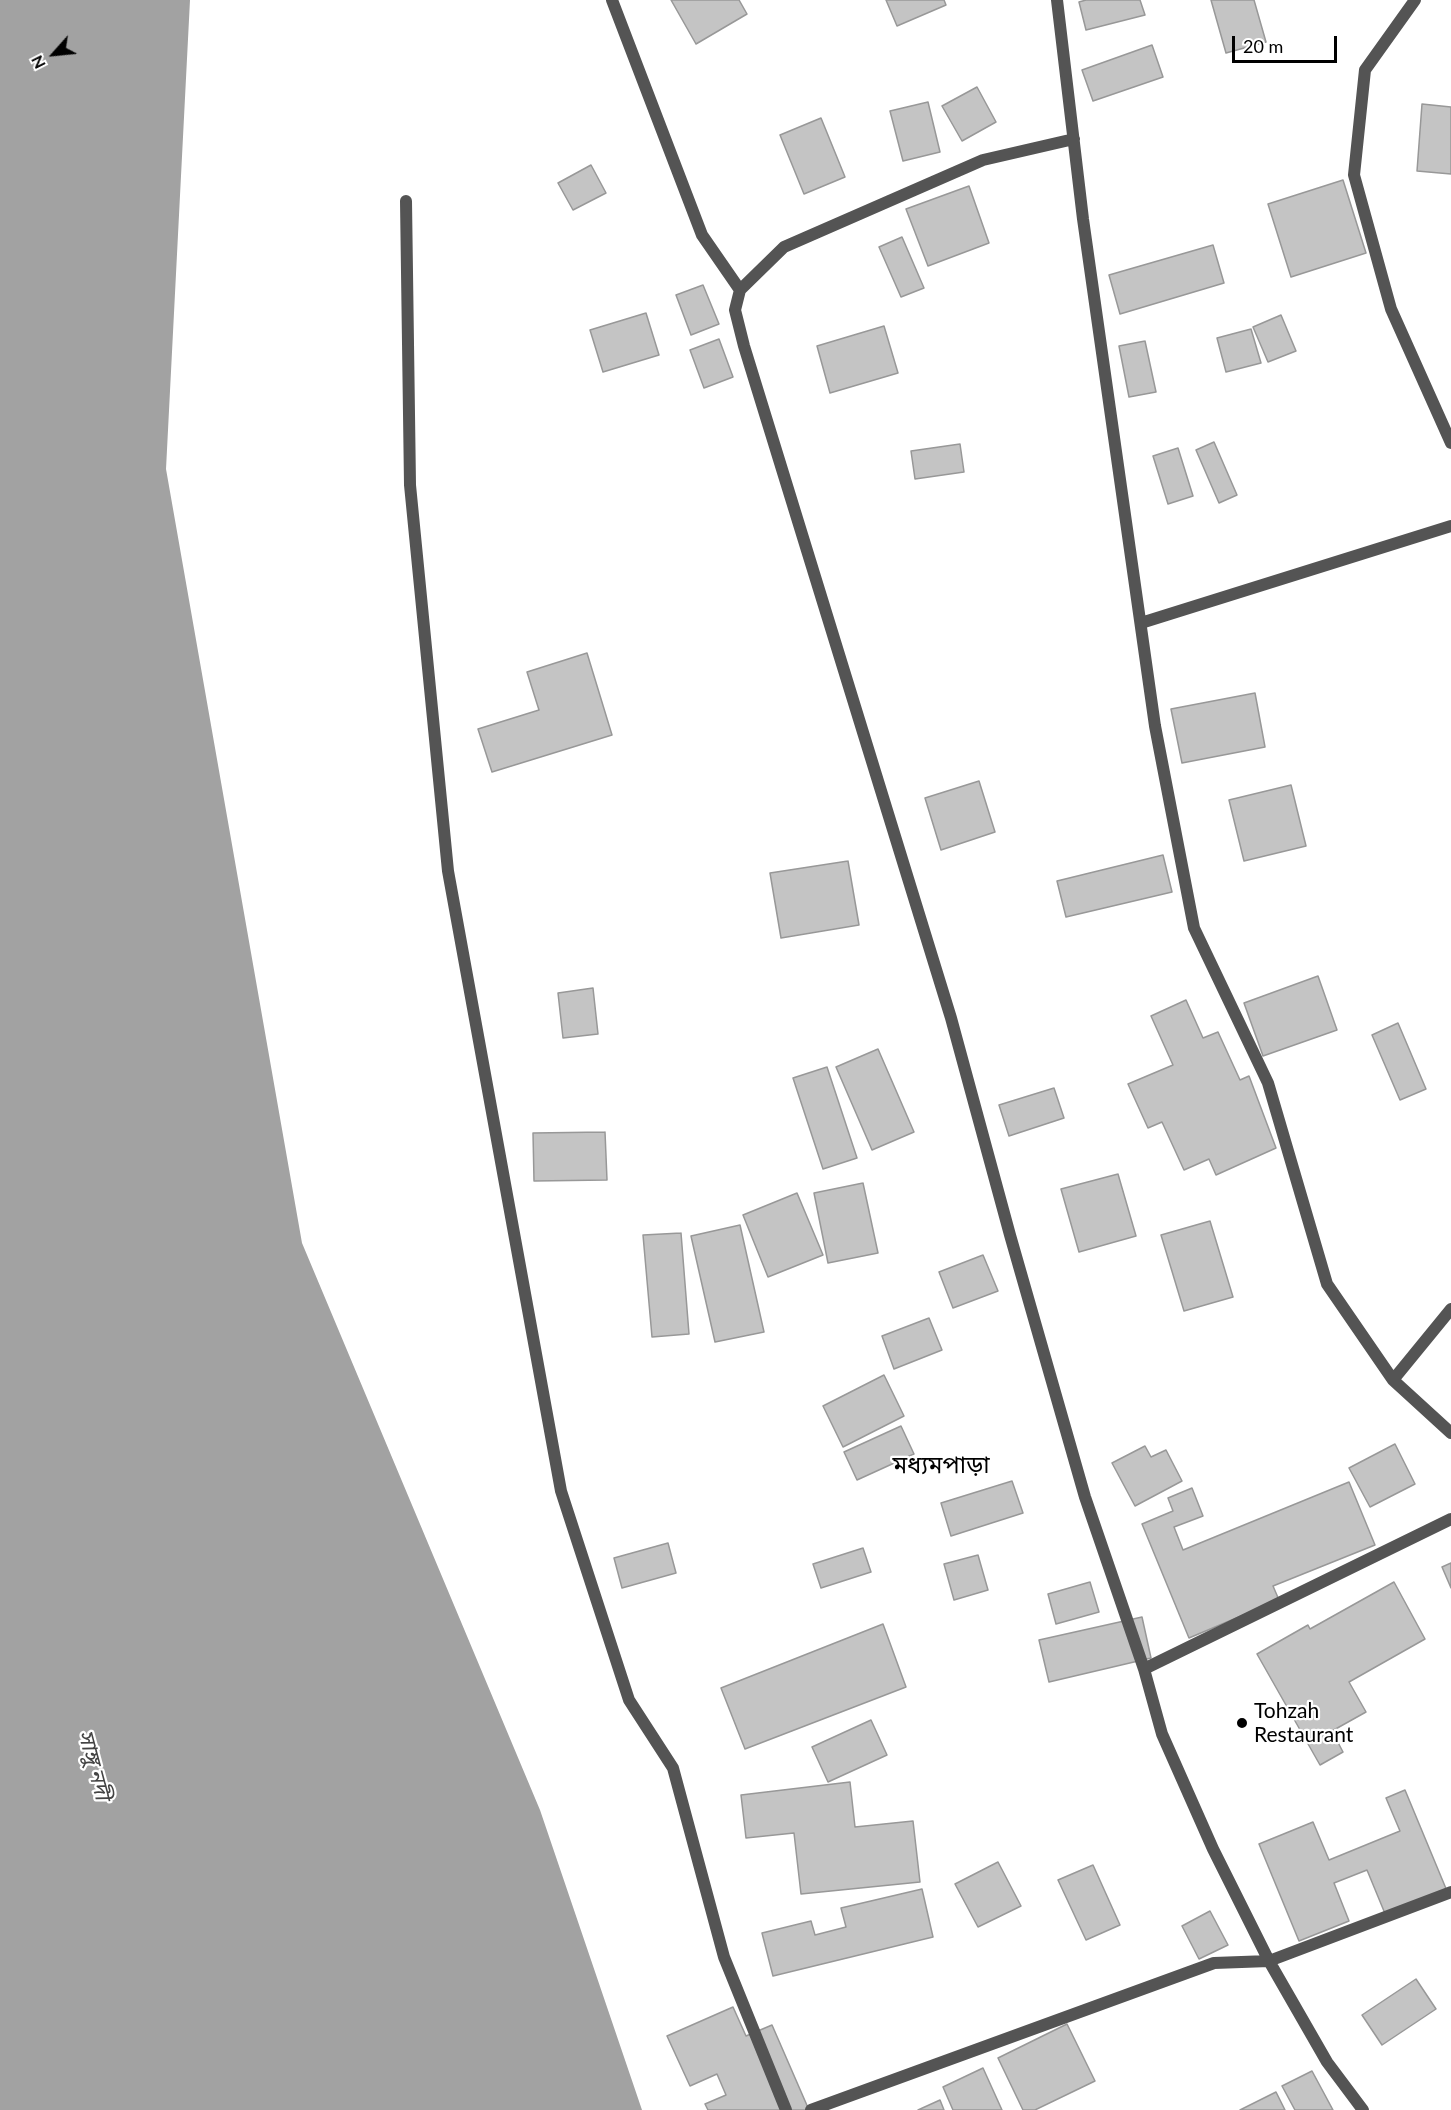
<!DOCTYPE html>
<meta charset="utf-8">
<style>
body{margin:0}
#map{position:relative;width:1451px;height:2110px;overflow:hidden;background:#fff;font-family:Lato,sans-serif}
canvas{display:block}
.north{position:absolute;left:24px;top:24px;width:60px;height:60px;-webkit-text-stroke:4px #fff;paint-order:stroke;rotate:243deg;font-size:16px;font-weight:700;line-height:24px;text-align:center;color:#000}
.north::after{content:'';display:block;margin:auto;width:21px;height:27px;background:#000;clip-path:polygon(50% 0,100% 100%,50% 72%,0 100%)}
.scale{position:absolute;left:1232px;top:36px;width:105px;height:27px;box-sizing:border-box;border:3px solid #000;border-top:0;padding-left:8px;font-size:18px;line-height:21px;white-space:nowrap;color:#000;-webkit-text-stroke:4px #fff;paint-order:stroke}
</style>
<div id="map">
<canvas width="1451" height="2110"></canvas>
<div class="north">N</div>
<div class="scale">20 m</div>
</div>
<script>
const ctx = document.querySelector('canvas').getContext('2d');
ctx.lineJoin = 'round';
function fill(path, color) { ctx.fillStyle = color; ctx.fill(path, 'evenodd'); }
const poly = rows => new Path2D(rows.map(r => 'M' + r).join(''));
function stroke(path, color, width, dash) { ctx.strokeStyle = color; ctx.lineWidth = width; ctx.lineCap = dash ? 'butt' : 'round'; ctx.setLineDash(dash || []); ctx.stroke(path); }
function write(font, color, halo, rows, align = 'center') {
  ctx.font = font + ' Lato,"Noto Sans Bengali",sans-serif'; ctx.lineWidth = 4.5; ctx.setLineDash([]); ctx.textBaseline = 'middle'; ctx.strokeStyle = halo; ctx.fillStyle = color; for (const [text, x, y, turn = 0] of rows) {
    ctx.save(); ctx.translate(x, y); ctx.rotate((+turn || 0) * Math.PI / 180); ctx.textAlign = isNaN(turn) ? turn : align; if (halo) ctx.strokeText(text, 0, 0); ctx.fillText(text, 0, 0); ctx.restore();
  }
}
fill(poly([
 [0,0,190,0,166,469,302,1243,540,1810,642,2110,0,2110]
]), '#a2a2a2');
const building = poly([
 [671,0,739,0,747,14,696,44,671,0],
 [886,0,944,0,946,5,897,26,886,0],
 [1086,0,1140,0,1145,15,1086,30,1079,2,1086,0],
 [1211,0,1254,0,1266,42,1226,53,1211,0],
 [1152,45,1163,77,1093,101,1082,70,1152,45],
 [977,87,996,122,962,141,942,106,977,87],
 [928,102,940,152,903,161,890,111,928,102],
 [1422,104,1451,107,1451,174,1417,171,1422,104],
 [821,118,845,177,804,194,780,135,821,118],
 [591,165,606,193,573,210,558,183,591,165],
 [1343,180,1366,253,1291,277,1268,204,1343,180],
 [969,186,989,243,928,266,906,209,969,186],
 [902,237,924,288,901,297,879,247,902,237],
 [1213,245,1224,283,1120,314,1109,275,1213,245],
 [703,285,719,324,691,335,676,295,703,285],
 [646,313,659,355,603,372,590,330,646,313],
 [1281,315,1296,351,1268,362,1253,327,1281,315],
 [884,326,898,373,830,393,817,346,884,326],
 [1251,329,1261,363,1226,372,1217,338,1251,329],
 [719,339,733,377,704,388,690,350,719,339],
 [1145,341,1156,392,1129,397,1119,346,1145,341],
 [1214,442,1237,495,1219,503,1196,450,1214,442],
 [960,444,964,472,915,479,911,451,960,444],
 [1178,448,1193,496,1168,504,1153,456,1178,448],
 [587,653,612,735,492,772,478,729,539,710,527,672,587,653],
 [1255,693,1265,747,1182,763,1171,709,1255,693],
 [979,781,995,832,941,850,925,798,979,781],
 [1291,785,1306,846,1244,861,1229,800,1291,785],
 [1163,855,1172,892,1066,917,1057,881,1163,855],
 [848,861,859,925,781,938,770,873,848,861],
 [1318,976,1337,1030,1263,1056,1244,1003,1318,976],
 [593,988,598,1034,563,1038,558,993,593,988],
 [1186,1000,1203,1038,1218,1032,1240,1080,1249,1076,1276,1148,1216,1175,1209,1159,1184,1170,1162,1122,1148,1128,1128,1084,1173,1065,1151,1016,1186,1000],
 [1398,1023,1426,1089,1400,1100,1372,1035,1398,1023],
 [878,1049,914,1132,872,1150,836,1067,878,1049],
 [827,1067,857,1158,823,1169,793,1078,827,1067],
 [1054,1088,1064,1118,1009,1136,999,1105,1054,1088],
 [605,1132,607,1180,534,1181,533,1133,605,1132],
 [1118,1174,1136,1236,1079,1252,1061,1189,1118,1174],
 [863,1183,878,1253,828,1263,814,1193,863,1183],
 [797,1193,823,1255,768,1277,743,1215,797,1193],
 [1210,1221,1233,1297,1184,1311,1161,1235,1210,1221],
 [740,1225,764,1332,715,1342,691,1236,740,1225],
 [681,1233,689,1334,652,1337,643,1235,681,1233],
 [983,1255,998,1291,953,1308,939,1272,983,1255],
 [929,1318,942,1350,894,1369,882,1336,929,1318],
 [884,1375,904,1416,843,1447,823,1406,884,1375],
 [901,1426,914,1454,857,1480,844,1452,901,1426],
 [1395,1444,1415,1484,1370,1507,1349,1468,1395,1444],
 [1145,1446,1151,1457,1166,1450,1182,1481,1135,1506,1112,1463,1145,1446],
 [1012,1481,1023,1513,951,1536,941,1503,1012,1481],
 [1349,1482,1375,1545,1273,1586,1279,1600,1189,1638,1142,1524,1173,1511,1168,1498,1192,1488,1203,1516,1174,1527,1183,1550,1349,1482],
 [668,1543,676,1573,622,1588,614,1558,668,1543],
 [863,1548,871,1572,821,1588,813,1564,863,1548],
 [978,1555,988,1590,954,1600,944,1564,978,1555],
 [1451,1563,1451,1588,1442,1567,1451,1563],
 [1090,1582,1099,1612,1056,1624,1048,1594,1090,1582],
 [1394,1582,1425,1639,1349,1682,1366,1712,1332,1731,1343,1752,1320,1765,1257,1654,1308,1625,1310,1629,1394,1582],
 [1142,1617,1151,1658,1049,1682,1039,1640,1142,1617],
 [883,1624,906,1687,745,1749,721,1688,883,1624],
 [871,1720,887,1755,828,1782,812,1747,871,1720],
 [850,1782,855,1827,913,1821,920,1882,801,1894,794,1833,746,1838,741,1795,850,1782],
 [1405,1790,1447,1891,1386,1916,1367,1870,1334,1883,1349,1921,1299,1941,1259,1844,1313,1822,1329,1860,1400,1831,1386,1798,1405,1790],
 [998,1862,1021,1906,978,1927,955,1884,998,1862],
 [1093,1865,1120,1925,1086,1940,1058,1880,1093,1865],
 [922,1889,933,1937,773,1976,762,1933,811,1921,815,1935,846,1927,841,1908,922,1889],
 [1210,1911,1228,1945,1199,1959,1182,1926,1210,1911],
 [1416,1979,1436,2009,1382,2045,1362,2015,1416,1979],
 [733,2007,746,2036,772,2025,809,2110,708,2110,705,2104,726,2095,717,2074,690,2086,667,2036,733,2007],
 [1067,2024,1095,2081,1035,2110,1023,2110,998,2058,1067,2024],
 [983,2068,1002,2110,953,2110,943,2087,983,2068],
 [1312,2071,1333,2110,1295,2110,1282,2086,1312,2071],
 [1276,2092,1285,2110,1240,2110,1276,2092],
 [940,2100,944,2110,918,2110,940,2100]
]);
fill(building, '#c4c4c4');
stroke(building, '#989898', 1.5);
stroke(poly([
 [612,0,702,235,740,290],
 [1057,0,1083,219,1155,726,1194,928,1268,1083,1327,1284,1393,1380,1451,1433],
 [1415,0,1365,70,1354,175,1391,309,1451,443],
 [1074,139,983,160,784,247,740,290,735,310,744,346,951,1018,1010,1235,1085,1497,1144,1669,1162,1734,1213,1849,1269,1961,1327,2062,1363,2110],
 [406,201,410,485,448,871,561,1491,629,1700,673,1768,724,1957,786,2110],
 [1141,623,1451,526],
 [1393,1380,1451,1309],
 [1144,1669,1451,1519],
 [811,2110,1214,1963,1269,1961,1451,1892]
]), '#545454', 12);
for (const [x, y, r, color] of [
 [1242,1723,6,"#000"]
]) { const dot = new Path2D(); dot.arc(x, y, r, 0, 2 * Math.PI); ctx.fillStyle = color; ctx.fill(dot); stroke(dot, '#fff', 2); }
write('21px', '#000', '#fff', [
 ["Tohzah",1254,1711],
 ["Restaurant",1254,1735]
], 'left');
write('italic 22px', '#434343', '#fff', [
 ["সাঙ্গু নদী",94,1765,75]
]);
write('24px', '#000', '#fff', [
 ["মধ্যমপাড়া",941,1465]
]);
</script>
